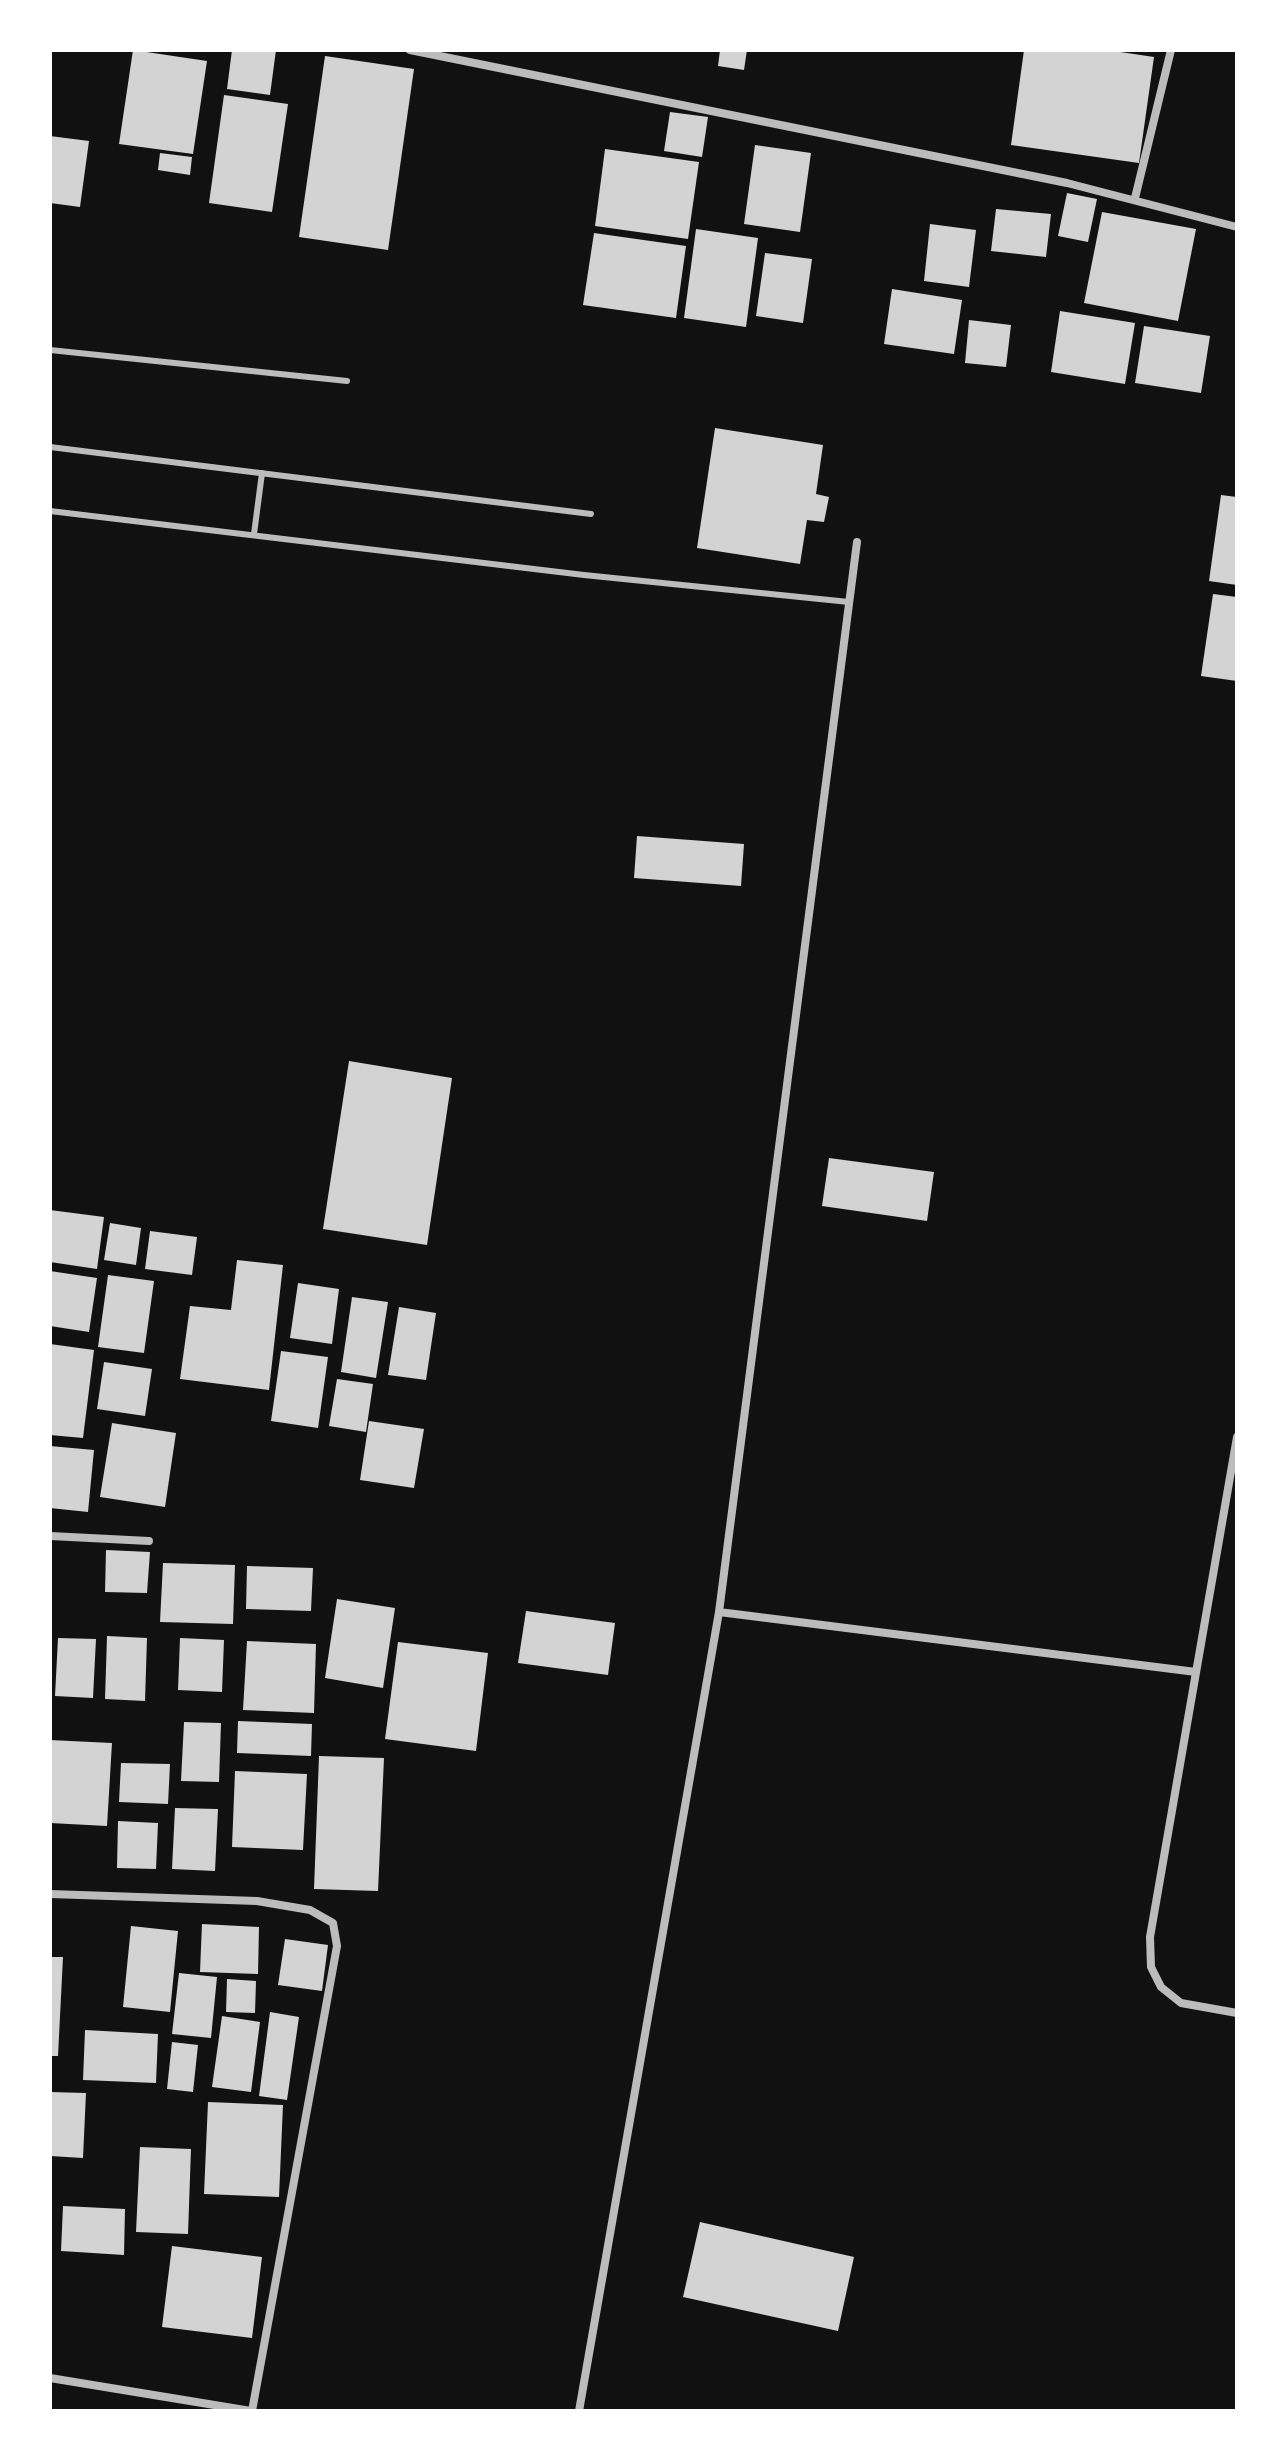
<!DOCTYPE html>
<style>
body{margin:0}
#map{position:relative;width:1287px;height:2461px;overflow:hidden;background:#111;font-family:Raleway,sans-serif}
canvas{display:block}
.frame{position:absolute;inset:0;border:52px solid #fff;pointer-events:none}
</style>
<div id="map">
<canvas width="1287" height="2461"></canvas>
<div class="frame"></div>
</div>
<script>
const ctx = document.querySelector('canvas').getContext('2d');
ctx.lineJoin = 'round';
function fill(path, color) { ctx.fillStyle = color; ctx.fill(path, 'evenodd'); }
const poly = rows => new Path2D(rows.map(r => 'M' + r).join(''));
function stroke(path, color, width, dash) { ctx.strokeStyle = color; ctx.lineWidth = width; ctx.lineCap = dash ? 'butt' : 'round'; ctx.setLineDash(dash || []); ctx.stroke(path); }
fill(poly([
 [133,50,207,61,193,154,119,144],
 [232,50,276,50,270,95,227,89],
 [720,50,747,50,744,70,718,66],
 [1024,50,1107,50,1154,57,1139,163,1011,145],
 [325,56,414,69,388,250,299,237],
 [224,95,288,104,272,212,209,203],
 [670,112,708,117,702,157,664,151],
 [50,136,89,141,80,207,50,203],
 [755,145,811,153,800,232,744,224],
 [605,149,699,162,688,239,595,226],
 [160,153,192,157,190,175,158,170],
 [1067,193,1097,199,1088,242,1058,236],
 [996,209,1051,214,1046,257,991,251],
 [1102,212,1196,229,1178,321,1084,303],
 [930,224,976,230,969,287,924,281],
 [696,229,758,238,746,327,684,318],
 [594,233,686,246,676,318,583,305],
 [765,253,812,259,803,323,756,316],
 [892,289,962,300,954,354,884,344],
 [1060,311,1135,323,1125,384,1051,372],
 [969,320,1011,325,1006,367,965,363],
 [1144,326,1210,336,1201,393,1135,383],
 [715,428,823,445,816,494,829,497,824,522,807,520,800,564,697,548],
 [1221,495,1237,497,1237,585,1209,581],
 [1213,594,1237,597,1237,681,1201,676],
 [637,836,744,844,741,886,634,878],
 [349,1061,452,1078,427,1245,323,1229],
 [829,1158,934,1172,927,1221,822,1206],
 [50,1210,104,1217,97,1269,50,1262],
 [110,1223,141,1228,136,1265,104,1260],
 [150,1231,197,1237,192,1275,145,1269],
 [237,1260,283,1265,269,1390,180,1379,190,1306,231,1310],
 [50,1271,97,1278,89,1332,50,1326],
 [108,1275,154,1281,144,1353,98,1347],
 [298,1283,339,1289,332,1344,290,1338],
 [352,1297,388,1302,376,1378,341,1372],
 [399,1307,436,1313,426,1380,388,1375],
 [50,1344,94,1350,83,1438,50,1435],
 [281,1351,328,1357,318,1428,271,1421],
 [104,1362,152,1369,145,1416,97,1409],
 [337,1379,373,1384,366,1432,329,1426],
 [369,1421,424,1429,414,1488,360,1480],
 [112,1423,176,1433,165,1507,100,1497],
 [50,1446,94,1450,88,1512,50,1508],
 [106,1550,150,1552,147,1593,105,1592],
 [163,1563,235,1565,233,1624,160,1622],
 [247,1566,313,1568,311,1611,246,1609],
 [337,1599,395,1608,383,1688,325,1678],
 [526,1611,615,1623,608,1675,518,1663],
 [107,1636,147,1638,145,1701,105,1699],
 [58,1638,96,1639,93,1698,55,1696],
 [180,1638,224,1640,222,1692,178,1690],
 [247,1641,316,1644,314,1713,243,1710],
 [398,1642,488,1653,476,1751,385,1739],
 [238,1721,312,1724,311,1756,237,1753],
 [184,1722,221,1723,219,1782,181,1781],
 [50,1740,112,1743,107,1826,50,1823],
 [319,1756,384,1758,378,1891,314,1889],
 [121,1763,170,1764,168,1804,119,1802],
 [235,1771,307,1774,303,1850,232,1847],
 [175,1808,218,1809,215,1871,172,1869],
 [118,1821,158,1823,156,1869,117,1868],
 [202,1924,259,1927,258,1974,200,1972],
 [131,1926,178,1931,170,2012,123,2007],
 [285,1939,328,1945,322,1991,278,1985],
 [50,1957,63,1957,58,2056,50,2056],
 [179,1973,217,1977,211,2038,172,2034],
 [227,1979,256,1981,255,2013,226,2012],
 [270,2012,299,2017,287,2100,259,2096],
 [222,2016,260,2022,251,2092,212,2087],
 [85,2030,158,2034,156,2083,83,2080],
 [172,2042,198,2045,193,2092,167,2089],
 [50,2092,86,2093,83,2158,50,2156],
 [208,2102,283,2105,279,2197,204,2194],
 [140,2147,191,2149,188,2234,136,2232],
 [63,2206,125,2209,124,2255,61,2251],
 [700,2222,854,2257,838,2331,683,2297],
 [172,2246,262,2257,252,2338,162,2327]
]), '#d3d3d3');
stroke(poly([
 [50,350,347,381],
 [50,447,591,514],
 [50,511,584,575,849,602],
 [254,534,262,473]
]), '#bcbcbc', 6);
stroke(poly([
 [410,50,1067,183,1237,227],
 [1135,198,1171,50],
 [1237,1437,1150,1937,1151,1967,1161,1987,1181,2003,1237,2013],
 [50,1536,149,1541],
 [719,1612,1196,1672],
 [50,1894,257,1901,310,1910,333,1923,337,1946,252,2411],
 [50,2378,251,2411],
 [579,2411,719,1612,857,542]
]), '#bcbcbc', 8);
</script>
